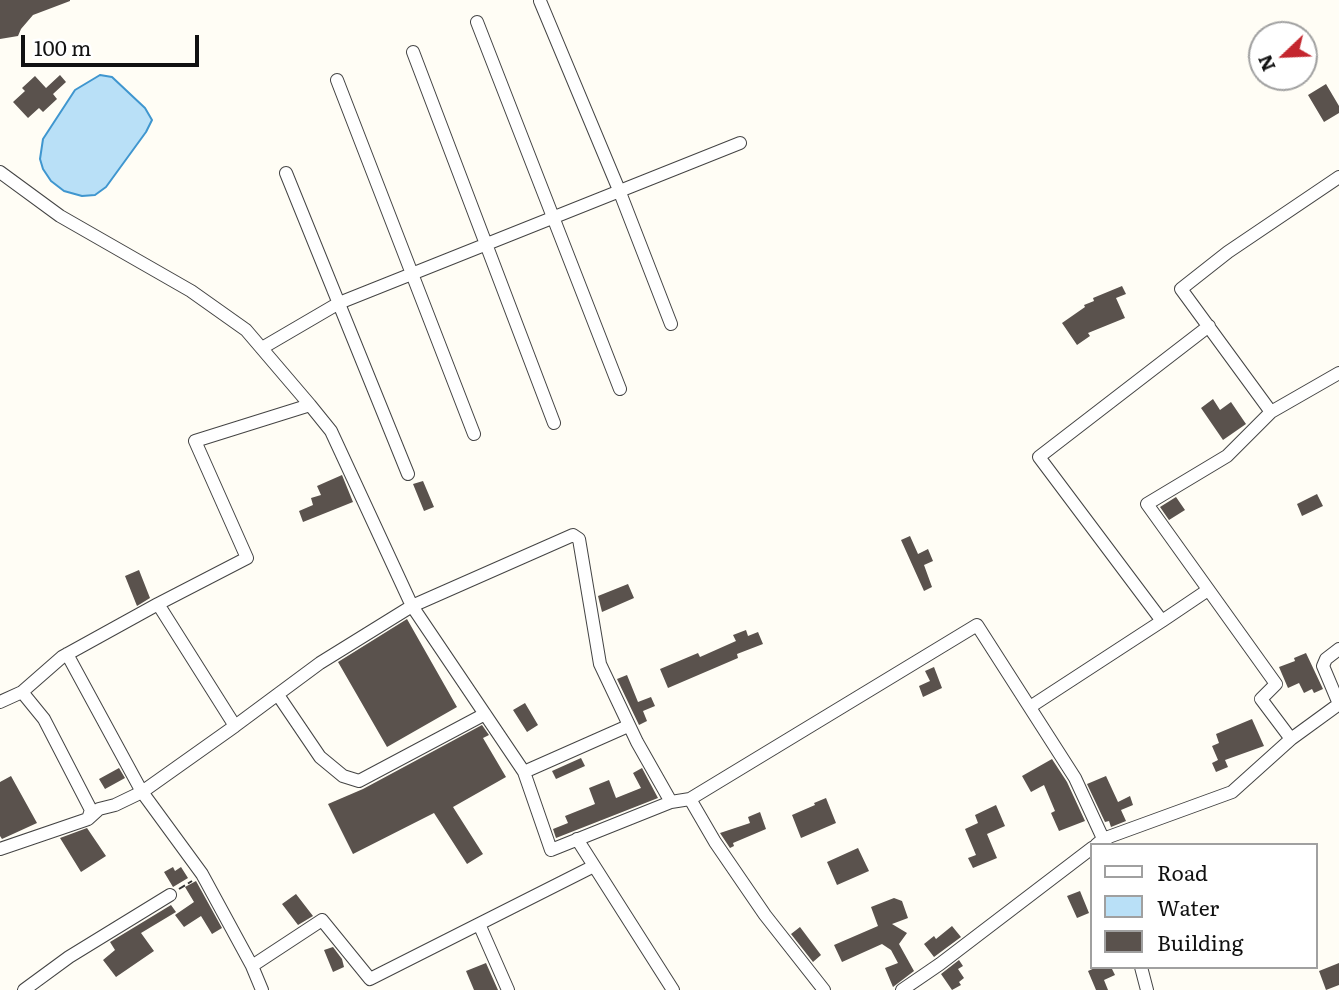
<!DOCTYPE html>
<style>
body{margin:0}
#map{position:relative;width:1339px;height:990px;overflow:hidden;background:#fffdf5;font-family:Literata,serif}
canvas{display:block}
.legend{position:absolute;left:1090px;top:843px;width:228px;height:126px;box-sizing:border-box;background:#fff;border:2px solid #a0a0a0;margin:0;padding:9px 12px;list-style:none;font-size:21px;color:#111}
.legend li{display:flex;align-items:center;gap:14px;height:35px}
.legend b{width:35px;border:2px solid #a0a0a0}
.north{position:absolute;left:1248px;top:21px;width:70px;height:70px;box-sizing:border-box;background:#fff;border:2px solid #a0a0a0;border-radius:50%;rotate:247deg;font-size:19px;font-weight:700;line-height:28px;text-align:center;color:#111}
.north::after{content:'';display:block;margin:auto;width:24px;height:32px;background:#c4262e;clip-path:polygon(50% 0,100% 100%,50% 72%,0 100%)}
.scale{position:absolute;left:21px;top:35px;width:178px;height:32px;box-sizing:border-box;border:4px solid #111;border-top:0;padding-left:9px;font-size:21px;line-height:24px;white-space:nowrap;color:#111;-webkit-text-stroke:5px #fff;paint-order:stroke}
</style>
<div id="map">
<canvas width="1339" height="990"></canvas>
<ul class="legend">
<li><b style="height:9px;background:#fff"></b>Road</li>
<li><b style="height:19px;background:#b9e0f7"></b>Water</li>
<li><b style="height:19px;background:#5a524d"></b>Building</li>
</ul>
<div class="north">N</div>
<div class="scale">100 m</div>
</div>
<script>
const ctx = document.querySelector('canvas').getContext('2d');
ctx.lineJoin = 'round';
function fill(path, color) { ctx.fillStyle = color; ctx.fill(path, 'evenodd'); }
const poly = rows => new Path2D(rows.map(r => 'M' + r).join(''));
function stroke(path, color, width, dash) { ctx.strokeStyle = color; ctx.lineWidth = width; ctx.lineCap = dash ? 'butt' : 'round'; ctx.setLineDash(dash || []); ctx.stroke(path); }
const water = poly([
 [100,75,112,77,145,108,152,120,146,132,106,187,95,195,82,196,64,191,51,181,43,169,40,159,43,139,75,90,100,75]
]);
fill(water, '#b9e0f7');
stroke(water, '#3f96cf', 2);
fill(poly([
 [0,0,70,0,70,1,33,15,21,29,18,36,0,39],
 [60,75,66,82,53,94,57,99,43,112,39,108,28,118,13,102,25,91,22,88,35,76,46,88],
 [1326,84,1339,106,1339,113,1324,122,1308,95],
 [1122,286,1126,294,1116,298,1125,318,1088,333,1090,336,1077,345,1062,323,1085,307,1084,305,1094,301,1093,298],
 [1213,399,1220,410,1231,402,1246,424,1223,440,1201,408],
 [342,475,353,502,303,522,299,511,313,505,311,498,321,495,317,486],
 [423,481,434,507,424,511,413,484],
 [1317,494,1323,506,1302,516,1297,504],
 [1176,497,1185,510,1169,520,1160,507],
 [910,536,918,554,928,549,933,561,924,565,932,587,924,591,901,540],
 [139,570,150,598,137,606,125,576],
 [628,584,634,598,602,612,598,596],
 [407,619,457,707,387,747,338,662],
 [746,630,748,636,758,632,763,644,737,654,738,658,668,688,660,669,698,653,700,657,736,641,733,635],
 [1306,653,1323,689,1314,693,1312,689,1304,693,1299,683,1288,688,1279,667,1295,661,1294,658],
 [934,667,942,688,923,697,919,686,930,681,925,671],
 [627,675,638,702,651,697,655,706,643,711,647,721,639,725,617,679],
 [525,703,538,725,527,732,513,710],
 [1252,719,1264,746,1225,760,1228,767,1216,772,1212,763,1218,760,1212,746,1219,743,1216,734],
 [482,725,489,735,483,738,506,777,453,807,483,854,467,864,434,813,353,854,328,804,363,789],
 [581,758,585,766,556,779,552,771],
 [1052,759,1067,782,1085,821,1059,831,1051,813,1055,811,1044,785,1031,792,1022,776],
 [119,768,125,778,105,789,99,779],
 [642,768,658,798,556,838,553,829,568,823,565,816,595,804,589,788,609,780,616,798,641,788,633,773],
 [11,776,37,823,2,839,0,836,0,782],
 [1106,776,1118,802,1130,796,1133,805,1121,810,1126,821,1111,827,1109,821,1105,822,1087,784],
 [826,798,836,823,801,838,792,815,815,805,814,803],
 [996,805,1005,826,987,834,997,858,973,868,968,858,976,855,965,829,978,823,975,815],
 [760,812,766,829,733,843,734,846,730,848,720,833,750,823,748,817],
 [87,828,106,856,81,872,60,838],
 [858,848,869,871,837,885,827,862],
 [173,867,175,871,181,867,188,878,173,887,164,872],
 [196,881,222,928,212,934,201,916,184,927,175,915,194,902,185,887],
 [1080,891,1089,913,1077,918,1067,896],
 [296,894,313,916,298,925,282,904],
 [894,898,902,901,908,918,892,924,907,933,899,944,914,971,893,987,885,968,898,963,891,950,882,944,842,962,834,945,878,926,871,907],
 [171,905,176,912,141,933,154,951,116,977,103,960,115,950,110,942],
 [952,926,961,937,934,957,924,944,934,936,936,939],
 [800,927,821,955,813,962,791,934],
 [333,947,342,959,344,967,333,972,324,950],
 [959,960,963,966,958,969,964,978,959,982,961,985,952,990,941,974],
 [486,963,498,990,474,990,466,971],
 [1339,963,1339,985,1326,990,1319,971],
 [1097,967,1111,967,1115,975,1104,980,1108,990,1096,990,1088,971]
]), '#5a524d');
const minor = poly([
 [540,1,619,190,671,324],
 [477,22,620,389],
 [413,52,554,423],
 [337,80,474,434],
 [0,172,60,216,191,291,246,330,310,405,195,441,247,558,158,604,235,726,142,792,115,805,99,809,88,819],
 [286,173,408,474],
 [262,348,339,303,740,143],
 [1271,412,1181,289,1228,252,1339,177],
 [1208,590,1162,621,1039,457,1209,326],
 [1339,649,1326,659,1323,666,1339,704],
 [67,654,142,792,202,874,252,966,262,990],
 [278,695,320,757,343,776,359,781,485,714],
 [0,702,22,692,62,657,158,604],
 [1030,707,1162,621],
 [235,726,320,663,412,606,331,431,310,405],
 [628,726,524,772,412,606,573,535,579,539,600,664,637,742,671,802,690,799,715,842,765,915,824,990],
 [1291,739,1339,704],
 [524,772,551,850,671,802],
 [690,799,977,625,1075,778,1106,845],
 [577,839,673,990],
 [1096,845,1103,839,1232,792,1291,739,1261,699,1276,684,1147,504,1227,456,1271,412,1339,373],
 [0,849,88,819,91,810,44,719,22,692],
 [479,924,594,866],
 [252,966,322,920,370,979,479,924,508,990],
 [1141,967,1147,990],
 [24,990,69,957,170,895],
 [902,990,940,964,1092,848]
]);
stroke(minor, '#444', 14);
stroke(poly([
 [179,889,192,881]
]), '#333', 2, [7, 3.5]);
stroke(minor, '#fff', 12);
</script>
